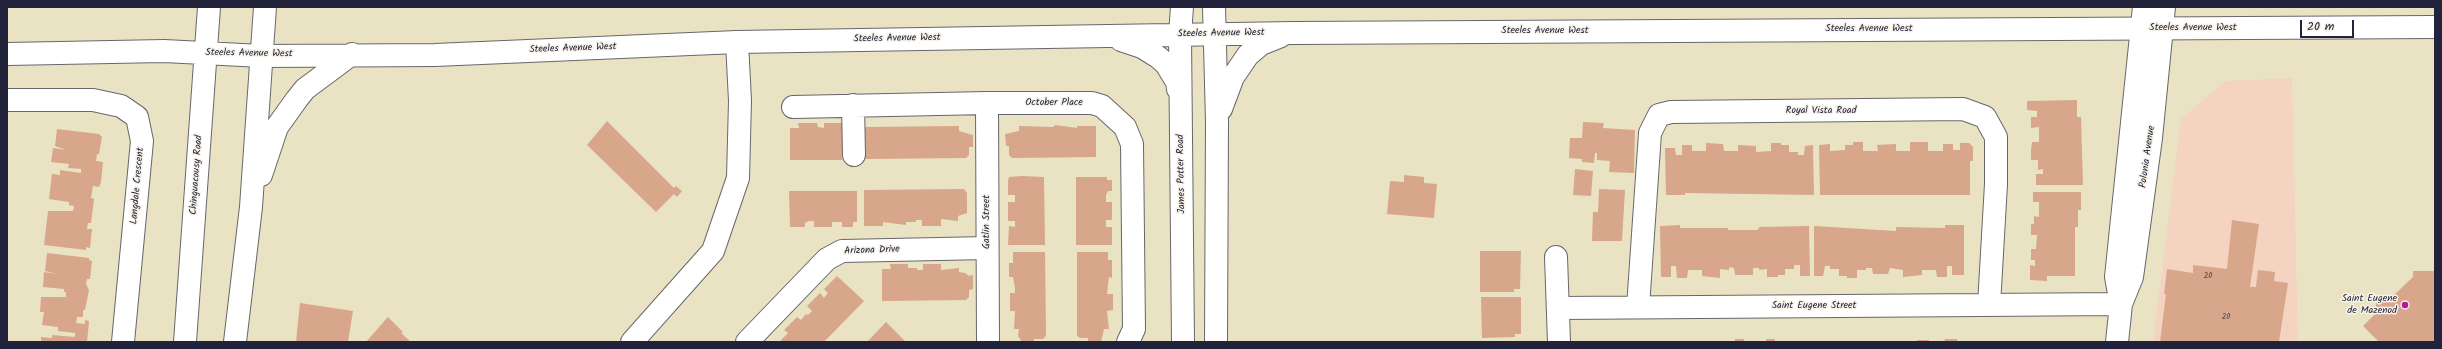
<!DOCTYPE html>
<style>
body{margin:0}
#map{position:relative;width:2442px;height:349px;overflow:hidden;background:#e9e3c3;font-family:Kalam,sans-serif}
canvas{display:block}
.frame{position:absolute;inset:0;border:8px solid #22223b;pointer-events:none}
.scale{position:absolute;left:2300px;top:20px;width:54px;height:18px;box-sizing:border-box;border:2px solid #22223b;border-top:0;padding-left:5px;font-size:12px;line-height:14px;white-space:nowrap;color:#22223b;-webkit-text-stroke:3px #f7f3e8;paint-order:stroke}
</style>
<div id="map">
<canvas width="2442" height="349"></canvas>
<div class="frame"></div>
<div class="scale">20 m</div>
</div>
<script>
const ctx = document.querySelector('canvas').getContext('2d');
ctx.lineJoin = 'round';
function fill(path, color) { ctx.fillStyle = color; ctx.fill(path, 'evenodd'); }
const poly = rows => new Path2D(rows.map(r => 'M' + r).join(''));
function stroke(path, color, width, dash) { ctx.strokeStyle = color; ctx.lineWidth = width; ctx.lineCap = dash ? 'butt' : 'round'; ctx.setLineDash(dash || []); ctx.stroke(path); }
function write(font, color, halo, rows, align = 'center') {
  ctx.font = font + ' Kalam,sans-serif'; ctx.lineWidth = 3; ctx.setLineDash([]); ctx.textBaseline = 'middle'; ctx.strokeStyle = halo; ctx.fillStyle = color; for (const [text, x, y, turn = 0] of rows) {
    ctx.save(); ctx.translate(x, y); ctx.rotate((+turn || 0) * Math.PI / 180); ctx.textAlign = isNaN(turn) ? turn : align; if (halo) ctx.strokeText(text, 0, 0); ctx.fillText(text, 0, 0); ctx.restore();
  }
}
fill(poly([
 [2292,78,2298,342,2153,342,2181,119,2225,81]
]), '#f5d3c1');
fill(poly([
 [2077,100,2077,117,2081,117,2083,185,2036,185,2036,174,2043,174,2043,169,2038,170,2038,160,2031,160,2031,150,2032,142,2039,142,2039,127,2031,128,2031,117,2037,117,2037,111,2027,110,2027,101],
 [607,121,674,188,676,186,682,191,677,197,674,194,656,212,587,145],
 [1583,122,1604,123,1603,128,1635,130,1634,173,1609,172,1610,161,1597,160,1597,153,1595,153,1594,163,1582,162,1582,159,1569,158,1570,138,1582,138],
 [798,123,817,123,818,127,824,128,824,123,842,123,842,160,790,160,790,128,799,128],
 [1055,125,1077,128,1077,126,1096,126,1096,157,1012,158,1009,155,1009,146,1006,146,1005,134,1019,131,1019,126,1053,127],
 [959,126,959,131,973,135,973,147,969,147,969,155,966,158,865,159,865,127],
 [57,129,99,134,102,137,99,154,97,154,96,161,103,162,101,182,99,187,93,186,91,198,94,199,91,223,88,223,87,229,92,229,90,248,86,247,86,250,44,245,48,211,73,211,74,206,69,205,69,202,49,199,52,174,60,175,60,170,81,173,81,169,68,168,69,164,51,162,53,148,66,150,55,146],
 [1853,142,1863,142,1863,151,1878,151,1877,145,1896,144,1896,151,1910,151,1910,142,1928,142,1928,151,1943,151,1943,144,1953,144,1953,150,1960,150,1960,143,1969,143,1973,147,1973,161,1970,161,1970,195,1820,195,1819,145,1830,144,1830,151,1845,150,1845,145,1853,145],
 [1706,143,1723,144,1724,151,1738,151,1738,145,1756,146,1756,152,1771,151,1771,143,1781,143,1781,145,1789,145,1789,152,1798,152,1798,155,1804,155,1805,146,1813,145,1814,195,1685,193,1685,195,1666,195,1665,148,1675,148,1676,155,1682,155,1682,145,1692,145,1692,151,1706,151],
 [1575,169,1593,171,1591,196,1573,195],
 [1404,175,1424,177,1424,183,1437,184,1434,218,1387,214,1390,181,1404,182],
 [1022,176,1044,177,1045,245,1008,245,1009,226,1015,227,1015,221,1008,221,1008,202,1015,202,1015,195,1008,195,1008,181,1009,177],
 [1076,177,1107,177,1107,180,1112,180,1112,191,1108,191,1106,195,1106,202,1112,202,1112,220,1106,220,1106,227,1112,227,1112,245,1076,245],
 [964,189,967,193,967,213,958,216,958,221,941,219,941,226,922,226,922,220,916,220,916,222,906,222,906,225,883,222,883,226,864,226,864,190],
 [1599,189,1625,190,1622,241,1592,241,1593,212,1598,212],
 [789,191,857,191,857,222,853,222,853,227,842,227,842,222,832,222,832,227,814,227,814,221,809,221,805,223,805,227,790,227],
 [2033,192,2081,192,2081,210,2078,210,2078,227,2075,227,2075,276,2047,276,2047,281,2030,280,2030,265,2035,266,2035,260,2031,260,2031,249,2036,249,2037,235,2031,235,2031,224,2034,224,2034,216,2039,217,2039,202,2033,202],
 [2232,220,2259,224,2250,287,2256,287,2258,270,2275,272,2274,281,2288,283,2279,342,2160,342,2166,294,2164,294,2167,269,2193,273,2193,265,2227,269],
 [1680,225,1680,228,1728,228,1728,230,1758,230,1759,227,1809,226,1810,276,1800,276,1800,265,1794,265,1794,269,1785,269,1785,275,1778,275,1778,277,1767,277,1767,269,1759,270,1759,268,1753,268,1753,275,1735,275,1734,268,1729,267,1729,270,1720,269,1720,278,1702,276,1702,270,1688,270,1687,278,1677,278,1676,266,1671,266,1671,277,1661,277,1660,226],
 [1945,225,1964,225,1964,275,1952,275,1952,266,1947,266,1947,277,1937,277,1936,270,1922,270,1922,275,1903,277,1903,270,1890,268,1888,274,1873,274,1872,268,1866,268,1866,270,1857,270,1857,278,1847,278,1847,276,1839,276,1839,269,1830,269,1830,266,1825,266,1823,276,1814,276,1814,226,1896,231,1896,227,1945,228],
 [1480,251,1521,251,1520,289,1514,289,1514,292,1480,292],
 [1013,252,1045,252,1046,336,1043,339,1034,339,1034,342,1022,342,1018,336,1019,329,1014,329,1015,311,1010,311,1010,293,1015,293,1015,288,1013,277,1009,277,1009,263,1013,263],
 [1077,252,1108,252,1108,260,1112,260,1112,278,1109,277,1107,294,1113,294,1113,310,1107,311,1109,329,1104,329,1101,342,1088,342,1088,338,1080,338,1077,336],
 [47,253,89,258,89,260,92,261,90,279,87,279,86,284,89,290,85,310,83,310,83,317,77,317,76,323,85,324,85,320,89,321,87,342,41,342,41,337,52,338,52,335,75,337,75,333,58,331,58,327,42,325,44,312,40,312,41,297,66,297,66,292,64,292,64,289,43,287,44,272,57,274,45,271],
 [890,264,908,264,908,268,917,268,917,270,923,270,923,264,941,264,941,270,959,268,959,272,965,273,969,276,973,275,973,289,969,290,969,297,966,300,882,301,882,269,891,269],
 [2413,271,2435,271,2435,342,2379,342,2363,326,2376,313,2376,296,2394,295,2413,277],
 [837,276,864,301,824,342,782,342,781,340,788,333,784,330,797,317,801,320,806,314,808,315,812,311,807,306,820,293,824,298,828,293,824,289],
 [1481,297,1521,297,1521,334,1515,334,1515,337,1482,338],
 [300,303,353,311,348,342,296,342],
 [388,317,403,332,401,333,411,342,366,342],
 [886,322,906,342,867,342],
 [1735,339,1744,339,1744,342,1735,342],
 [1766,339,1775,339,1775,342,1766,342],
 [1945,339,1957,339,1957,342,1944,342],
 [1917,340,1929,340,1929,342,1917,342]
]), '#d7a68b');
const minor = poly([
 [7,100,93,100,121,106,137,117,142,141,123,342],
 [987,103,988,342],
 [853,105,854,155],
 [793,107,987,103,1092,103,1102,106,1125,127,1132,144,1134,329,1128,342],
 [1556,257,1559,342],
 [2121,304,2132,277,2151,138,2164,7],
 [1638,307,1650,133,1659,115,1671,112,1963,109,1985,117,1996,137,1996,184,1989,305],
 [1559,308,2121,304],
 [632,342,713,251,738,178,740,101,737,42],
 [747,342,827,259,842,251,987,248],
 [2117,342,2121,304,2116,277,2144,7]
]);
const major = poly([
 [1182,7,1180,35,1183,342],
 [1214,7,1217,122,1216,342],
 [1121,40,1142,47,1158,57,1166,64,1177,82,1178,89],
 [7,54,164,51,262,56,435,55,737,42,1294,33,2435,27],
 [1221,109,1233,77,1248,55,1261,44,1281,36],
 [261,175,277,127,297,99,305,89,352,54],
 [185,342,209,7],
 [235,342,251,207,265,7]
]);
stroke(minor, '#68666b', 24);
stroke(major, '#68666b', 24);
stroke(minor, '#fff', 22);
stroke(major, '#fff', 22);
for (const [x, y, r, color] of [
 [2405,305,4,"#b5179e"]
]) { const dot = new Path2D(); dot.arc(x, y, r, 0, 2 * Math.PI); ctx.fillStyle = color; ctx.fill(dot); stroke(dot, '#f7f3e8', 1.5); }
write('8px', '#4f434f', null, [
 ["20",2208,277],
 ["20",2226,318]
]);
write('10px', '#22223b', '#f7f3e8', [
 ["Steeles Avenue West",2193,28],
 ["Steeles Avenue West",1869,29],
 ["Steeles Avenue West",1545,31],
 ["Steeles Avenue West",1221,34,-1],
 ["Steeles Avenue West",897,39,-1],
 ["Steeles Avenue West",573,49,-2],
 ["Steeles Avenue West",249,54,1],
 ["October Place",1054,103],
 ["Royal Vista Road",1821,111],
 ["Polonia Avenue",2148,157,-82],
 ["James Potter Road",1182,174,-91],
 ["Chinguacousy Road",197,175,-86],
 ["Langdale Crescent",138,186,-85],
 ["Gatlin Street",987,222,-90],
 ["Arizona Drive",872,251,-2],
 ["Saint Eugene Street",1814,306]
]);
write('10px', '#22223b', '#f7f3e8', [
 ["Saint Eugene",2397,299],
 ["de Mazenod",2397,311]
], 'right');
</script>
